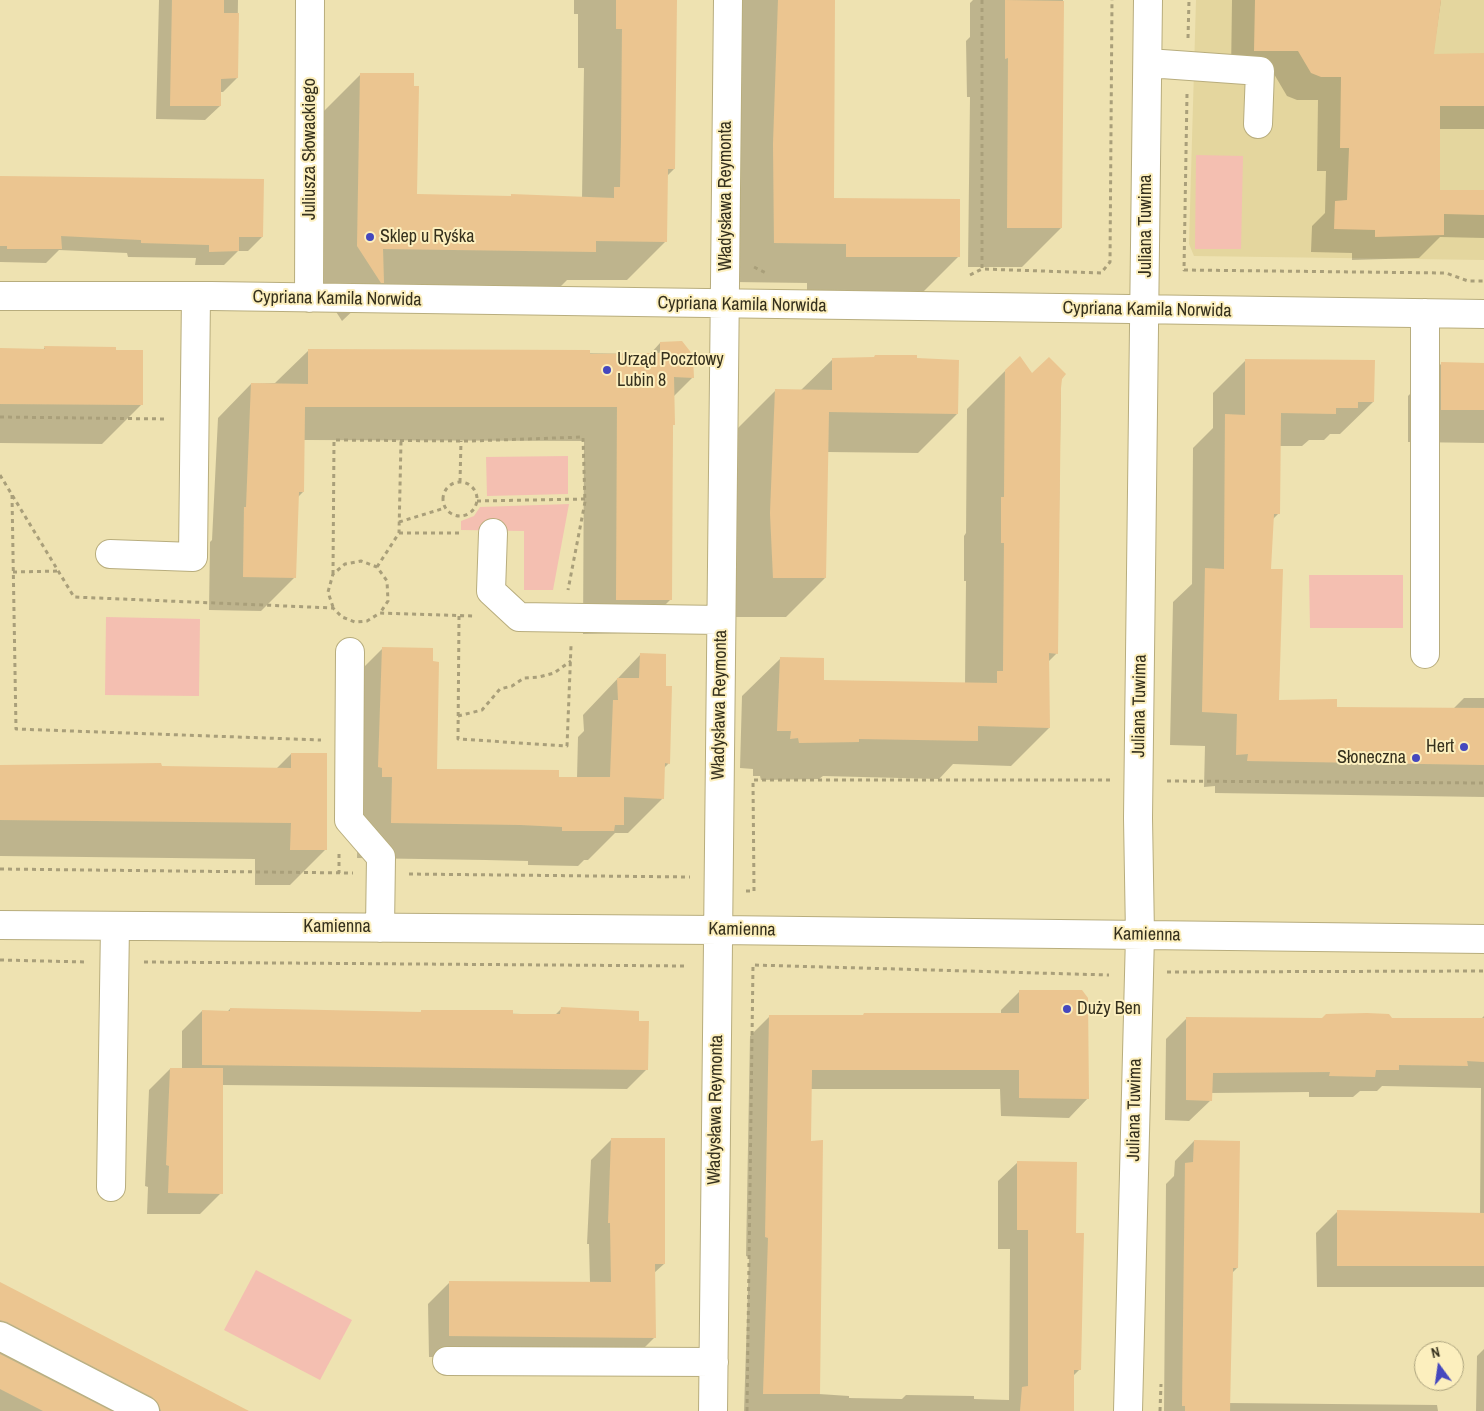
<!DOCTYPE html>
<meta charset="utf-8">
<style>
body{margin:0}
#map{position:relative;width:1484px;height:1411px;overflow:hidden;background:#eee2b1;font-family:"Archivo Narrow",sans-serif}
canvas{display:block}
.north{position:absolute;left:1414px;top:1341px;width:50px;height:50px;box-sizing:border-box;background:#fcefbe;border:1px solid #aca37e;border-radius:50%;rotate:346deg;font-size:14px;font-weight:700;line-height:20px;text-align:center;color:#35301d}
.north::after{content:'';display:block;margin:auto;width:18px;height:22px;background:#4548be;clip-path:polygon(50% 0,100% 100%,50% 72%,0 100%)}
</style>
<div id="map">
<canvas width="1484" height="1411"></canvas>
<div class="north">N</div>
</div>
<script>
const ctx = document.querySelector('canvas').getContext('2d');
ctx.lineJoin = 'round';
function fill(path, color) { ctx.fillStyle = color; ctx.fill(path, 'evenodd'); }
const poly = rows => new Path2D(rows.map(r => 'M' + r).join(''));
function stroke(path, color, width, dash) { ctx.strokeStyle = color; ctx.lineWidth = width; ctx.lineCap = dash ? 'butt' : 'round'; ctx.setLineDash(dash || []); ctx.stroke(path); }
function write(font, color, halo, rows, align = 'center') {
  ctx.font = font + ' "Archivo Narrow",sans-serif'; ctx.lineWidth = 4; ctx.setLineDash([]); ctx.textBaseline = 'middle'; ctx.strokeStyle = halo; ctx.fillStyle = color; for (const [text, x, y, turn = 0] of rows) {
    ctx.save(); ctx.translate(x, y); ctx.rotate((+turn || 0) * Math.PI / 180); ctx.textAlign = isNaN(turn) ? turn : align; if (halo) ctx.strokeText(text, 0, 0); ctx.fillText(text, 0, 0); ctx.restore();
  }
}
fill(poly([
 [1196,0,1484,0,1484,260,1194,256,1189,244]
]), '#e4d69e');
fill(poly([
 [1196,155,1243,156,1241,249,1195,249],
 [568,456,568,494,487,496,486,457],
 [569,504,553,590,524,590,524,531,461,530,461,521,474,516,480,507],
 [1309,575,1403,575,1403,628,1310,628],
 [106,617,200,619,199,696,105,695],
 [256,1270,352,1320,320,1380,224,1330]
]), '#f4bfb1');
fill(poly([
 [159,0,238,0,237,78,223,92,220,92,220,106,205,120,156,119],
 [574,0,676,0,674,169,667,176,666,241,627,280,567,280,556,291,377,288,342,321,319,285,322,113,361,74,416,196,582,198,584,68,578,68,578,14,574,14],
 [740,0,834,0,832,199,958,257,919,296,807,295,807,283,735,282],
 [973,0,1063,0,1061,228,1022,267,968,267,970,97,967,97,966,41,970,37,970,3],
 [1232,0,1441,0,1433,55,1484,54,1484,129,1438,129,1438,191,1484,192,1484,238,1440,237,1419,258,1352,260,1352,253,1311,252,1312,226,1325,213,1326,171,1317,171,1318,100,1297,100,1287,96,1274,74,1231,74],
 [0,177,262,237,248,251,238,251,224,265,195,265,196,258,128,257,127,253,59,250,46,263,0,262],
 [660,343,693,377,673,397,670,600,637,633,583,634,584,441,303,440,303,492,297,498,295,577,261,611,209,610,210,542,212,540,218,418,251,384,275,383,309,350,650,354],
 [45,347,141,405,102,444,0,443,0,349,43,350],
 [833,359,916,359,957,414,918,453,827,452,825,578,786,617,735,617,737,429,776,390,801,390],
 [1245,361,1373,402,1340,434,1330,434,1324,440,1309,440,1302,446,1279,446,1279,513,1272,520,1270,570,1278,701,1336,708,1453,709,1464,698,1484,698,1484,797,1215,793,1215,786,1204,787,1205,746,1170,745,1173,602,1192,584,1193,448,1213,428,1213,393],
 [1441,364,1484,364,1484,443,1408,442,1408,396],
 [1005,371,1061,379,1057,653,1048,662,1049,728,1011,766,953,764,939,779,823,776,819,779,761,780,760,776,753,776,753,769,740,768,742,696,781,658,823,682,965,684,966,581,964,581,964,536,966,533,967,409],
 [383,648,435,770,557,778,577,778,578,737,584,731,583,715,640,655,665,688,669,763,664,768,663,798,628,833,615,833,588,860,584,860,578,866,528,865,528,861,485,860,357,858,358,812,348,683],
 [291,754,326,849,290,885,255,885,255,859,0,856,0,766,276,769],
 [1020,991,1088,1098,1069,1118,1001,1116,1000,1089,811,1089,810,1142,819,1394,849,1396,849,1398,902,1399,906,1395,974,1396,974,1399,1009,1400,1010,1249,998,1249,998,1181,1018,1162,1074,1234,1080,1369,1073,1376,1073,1411,744,1411,749,1257,746,1256,750,1036,769,1017,1001,1014,1001,1010],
 [230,1009,419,1013,422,1011,555,1015,561,1009,638,1022,647,1069,627,1089,222,1085,221,1193,200,1214,147,1214,148,1187,145,1186,149,1090,170,1069,182,1069,182,1031,202,1011,227,1012],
 [1484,1016,1484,1287,1317,1287,1316,1233,1337,1212,1480,1214,1481,1088,1382,1086,1377,1091,1360,1091,1353,1097,1309,1097,1309,1092,1211,1093,1211,1100,1189,1121,1165,1120,1166,1039,1187,1018,1481,1019],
 [612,1139,664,1264,654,1273,655,1337,634,1358,429,1357,428,1304,449,1283,590,1283,589,1244,587,1244,591,1160],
 [1194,1141,1237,1268,1232,1273,1229,1403,1437,1405,1438,1411,1164,1411,1166,1184,1174,1176,1175,1161],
 [0,1284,246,1411,0,1411],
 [1484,1349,1484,1411,1476,1411,1477,1356]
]), '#0003');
fill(poly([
 [172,0,224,0,224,13,239,13,238,78,221,79,221,106,170,106],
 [616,0,677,0,675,169,668,169,667,242,596,241,596,252,383,249,384,283,381,283,357,246,360,73,414,73,414,86,419,86,417,194,511,196,511,194,614,198,614,187,620,187,621,140,622,29,616,29],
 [778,0,835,0,834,198,960,199,960,257,846,257,846,244,774,243,773,144],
 [1005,0,1064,1,1062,228,1007,228,1008,58,1005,59],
 [1255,0,1441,0,1434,54,1484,53,1484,106,1440,106,1440,190,1484,190,1484,215,1444,214,1444,235,1375,237,1375,230,1334,229,1335,201,1347,200,1349,148,1340,148,1341,77,1321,77,1311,73,1298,51,1254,51],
 [0,176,264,179,263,237,239,237,239,251,209,252,209,245,141,243,141,240,61,236,62,249,7,249,7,246,0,246],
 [682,341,693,355,694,378,674,377,675,425,673,425,672,600,616,600,617,407,305,407,304,492,299,492,296,578,243,577,244,507,246,507,251,383,308,384,308,349,590,350,590,354,660,353,660,342],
 [44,346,116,347,116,350,143,350,143,405,0,404,0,348,45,349],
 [875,355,917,355,917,358,959,360,958,414,829,412,826,578,773,578,770,513,775,389,832,390,832,358,874,357],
 [1020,356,1032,373,1049,357,1066,374,1062,379,1061,388,1058,654,1049,653,1050,728,978,726,978,741,859,739,859,742,799,743,798,738,790,739,791,731,777,731,780,657,824,658,824,680,997,683,997,671,1003,671,1004,543,1001,543,1001,497,1004,497,1005,370],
 [1245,359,1375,360,1374,402,1358,402,1358,408,1336,408,1336,414,1281,413,1280,514,1274,514,1271,569,1283,569,1279,700,1337,699,1337,707,1484,708,1484,765,1247,761,1248,754,1236,755,1237,714,1202,712,1205,568,1224,569,1225,414,1245,415],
 [1441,362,1484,363,1484,410,1441,410],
 [382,647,433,648,433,661,439,662,437,769,559,770,559,777,610,777,613,700,618,700,617,678,639,678,640,653,666,654,666,686,672,686,670,764,665,763,664,799,624,797,624,825,615,825,614,831,562,831,562,827,521,825,391,823,392,777,382,777,382,768,378,767],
 [291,753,327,753,327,850,290,850,291,823,0,820,0,765,161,763,162,766,291,768],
 [1019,990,1082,990,1088,998,1089,1099,1019,1098,1019,1070,812,1070,811,1141,823,1140,820,1394,763,1394,768,1238,765,1237,769,1015,863,1015,864,1013,1019,1013],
 [561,1007,639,1011,639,1021,649,1021,648,1070,202,1065,202,1010,230,1011,230,1008,421,1012,421,1010,513,1010,513,1014,560,1014],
 [1367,1013,1389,1014,1392,1018,1484,1018,1484,1062,1467,1061,1468,1066,1399,1065,1399,1070,1376,1070,1375,1077,1329,1076,1330,1072,1213,1073,1212,1101,1186,1100,1186,1017,1322,1018,1326,1014],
 [170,1068,223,1068,223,1194,168,1193,169,1166,166,1165],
 [611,1138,665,1138,665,1264,655,1264,656,1338,449,1336,449,1281,611,1282,610,1223,608,1223],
 [1194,1140,1240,1141,1238,1268,1233,1268,1230,1411,1185,1411,1185,1406,1182,1406,1185,1163,1193,1162],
 [1017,1161,1077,1162,1076,1233,1084,1233,1081,1370,1074,1370,1074,1411,1020,1411,1022,1387,1028,1386,1028,1230,1017,1230],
 [1337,1210,1484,1213,1484,1266,1337,1266],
 [0,1282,249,1411,161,1411,158,1403,152,1397,7,1322,0,1320],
 [0,1354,111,1411,43,1411,0,1389]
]), '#ebc590');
const minor = poly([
 [1148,63,1260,71,1258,124],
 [0,296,211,296,1484,314],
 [309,298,310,0],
 [1425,313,1425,654],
 [493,533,491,591,519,617,721,620],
 [110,554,193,557,196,296],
 [350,652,349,820,381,857,380,928],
 [0,925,719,930,1484,939],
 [111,1187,115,926],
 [0,1336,145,1411],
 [447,1361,714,1362],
 [713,1411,728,0],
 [1128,1411,1140,935,1138,818,1148,0]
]);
stroke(minor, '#b8ad7d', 30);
stroke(poly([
 [982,0,982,269,1101,273,1110,262,1112,0],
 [1188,38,1189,0],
 [1187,94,1184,270,1446,273,1468,281,1484,281],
 [754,267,766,273],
 [970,275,982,269],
 [0,417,167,419],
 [0,475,74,597,333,608,342,617,355,622,367,621,380,613,473,616],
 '443 499a17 17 0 1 1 34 0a17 17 0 1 1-34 0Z',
 [460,482,461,441],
 [12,495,16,729,321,740],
 [477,501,585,499],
 [399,522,445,508],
 [399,533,463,533],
 [377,567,399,533,401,441],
 [13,572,59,571],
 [333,574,334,440,470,441,583,437,585,502,568,590],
 [333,607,328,592,333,574,345,564,361,561,377,567,387,581,388,601,380,613],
 [459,616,458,739,567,746,571,646],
 [458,716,482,710,500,689,512,686,524,678,539,677,554,673,571,661],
 [1167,781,1484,783],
 [339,854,339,873],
 [0,869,353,873],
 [409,874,690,877],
 [746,891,754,891,753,780,1111,780],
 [0,960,86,962],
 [144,962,688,966],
 [1167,972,1484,971],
 [747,1411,753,965,1109,975],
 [1160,1411,1161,1384]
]), '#a99f7a', 3, [4, 4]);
stroke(minor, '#fff', 28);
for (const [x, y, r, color] of [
 [370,237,5,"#4548be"],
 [607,370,5,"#4548be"],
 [1464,747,5,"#4548be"],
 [1416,758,5,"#4548be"],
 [1067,1009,5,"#4548be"]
]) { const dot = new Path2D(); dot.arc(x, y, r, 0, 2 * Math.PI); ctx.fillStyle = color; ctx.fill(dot); stroke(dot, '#fcefbe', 2); }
write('18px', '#35301d', '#fcefbe', [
 ["Juliusza Słowackiego",310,149,-90],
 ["Władysława Reymonta",726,196,-90],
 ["Juliana Tuwima",1146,226,-90],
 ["Cypriana Kamila Norwida",337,299,1],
 ["Cypriana Kamila Norwida",742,305,1],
 ["Cypriana Kamila Norwida",1147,310,1],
 ["Władysława Reymonta",720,705,-89],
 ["Juliana Tuwima",1140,706,-89],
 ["Kamienna",337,927],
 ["Kamienna",742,930,1],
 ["Kamienna",1147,935,1],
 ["Władysława Reymonta",716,1110,-89],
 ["Juliana Tuwima",1135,1110,-89]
]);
write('18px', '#35301d', '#fcefbe', [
 ["Sklep u Ryśka",380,237],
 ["Urząd Pocztowy",617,360],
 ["Lubin 8",617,381],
 ["Hert",1454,747,"right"],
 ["Słoneczna",1406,758,"right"],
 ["Duży Ben",1077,1009]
], 'left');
</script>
